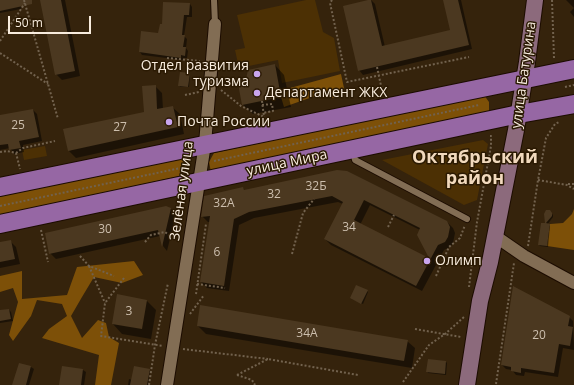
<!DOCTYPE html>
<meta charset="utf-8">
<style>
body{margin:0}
#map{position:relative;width:574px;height:385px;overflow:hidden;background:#35230c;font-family:"Open Sans",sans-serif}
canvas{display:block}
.scale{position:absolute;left:8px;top:16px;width:83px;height:18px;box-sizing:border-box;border:2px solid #f8ecde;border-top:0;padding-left:5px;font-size:12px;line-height:14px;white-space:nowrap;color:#f8ecde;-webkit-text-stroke:3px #2b1a03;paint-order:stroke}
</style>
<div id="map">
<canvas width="574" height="385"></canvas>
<div class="scale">50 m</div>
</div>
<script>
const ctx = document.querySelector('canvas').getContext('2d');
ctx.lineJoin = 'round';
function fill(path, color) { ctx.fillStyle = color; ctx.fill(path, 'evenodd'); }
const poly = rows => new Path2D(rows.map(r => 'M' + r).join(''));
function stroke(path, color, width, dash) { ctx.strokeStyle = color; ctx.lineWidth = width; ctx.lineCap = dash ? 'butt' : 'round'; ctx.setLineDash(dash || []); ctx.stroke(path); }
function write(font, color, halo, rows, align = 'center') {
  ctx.font = font + ' "Open Sans",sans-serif'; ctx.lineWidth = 3; ctx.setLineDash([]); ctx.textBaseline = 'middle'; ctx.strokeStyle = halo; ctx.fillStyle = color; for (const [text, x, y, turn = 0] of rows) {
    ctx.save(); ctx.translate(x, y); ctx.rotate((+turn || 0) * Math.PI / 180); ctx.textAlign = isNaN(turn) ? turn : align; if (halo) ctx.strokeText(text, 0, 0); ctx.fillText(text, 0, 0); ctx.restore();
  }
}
fill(poly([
 [306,0,315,0,323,32,334,38,340,71,282,83,278,60,239,68,235,50,245,48,237,15],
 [483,140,488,144,477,200,464,205,382,160],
 [45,146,47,156,24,160,22,150]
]), '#4c3004');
fill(poly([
 [341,74,344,88,334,98,318,95,284,107,281,97,290,88],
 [484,95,489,102,489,113,211,172,209,162,214,153],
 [183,158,184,167,180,176,0,215,0,195],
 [574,209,574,250,547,246,550,224,563,223,572,214],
 [134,261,143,275,122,283,94,277,82,297,71,316,82,338,98,320,106,323,109,337,119,343,111,385,95,385,99,355,42,338,49,329,67,316,62,304,37,300,31,316,13,341,9,335,18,302,13,288,0,292,0,276,22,271,22,299,67,295,77,267]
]), '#7d5008');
fill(poly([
 [0,0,20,0,21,9,0,13],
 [41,0,65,0,80,76,62,80,56,74],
 [371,0,375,4,385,47,451,31,444,0,461,0,472,49,363,75,359,70],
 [566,0,574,0,574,17,570,12,574,8],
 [190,4,192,7,192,17,187,17,184,36,187,39,186,48,188,51,187,58,184,58,183,60,142,55,140,52,159,34,163,25],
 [275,65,284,75,291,107,253,114,243,105,247,80],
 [189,74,190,75,189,87,180,87,179,85],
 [155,86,162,93,163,109,172,107,180,114,184,134,76,158,69,151,145,113],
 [33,110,37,114,42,141,23,145,24,152,14,154,10,148,0,150,0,116],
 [337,171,447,222,453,228,455,233,453,243,450,247,444,250,422,291,331,245,325,239,343,204,338,202,254,218,239,225,229,291,207,288,201,282,210,222,208,222,202,216,243,188,245,191],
 [370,205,420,230,418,235,431,260,360,225],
 [171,209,176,214,167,251,163,246,160,236,56,259,50,253],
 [549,211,553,215,553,217,547,225,550,226,548,247,540,246,539,245,546,225,545,213],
 [10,241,16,247,20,264,0,268,0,243],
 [367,291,368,292,363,304,352,299],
 [147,301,156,310,151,339,122,334,113,324],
 [9,310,11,312,13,321,0,323,0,311],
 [569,317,573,321,574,350,563,348,558,377,525,372,524,376,516,375,512,370,506,369,502,365],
 [198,326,407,341,415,348,412,368,206,334],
 [429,360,446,362,447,363,446,375,428,373,427,371],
 [20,364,31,367,34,369,29,385,14,385],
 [63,367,83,370,86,372,84,385,60,385],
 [149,370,150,371,148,385,128,385,129,379,132,380]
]), '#0007');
fill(poly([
 [0,0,32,0,32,4,0,11],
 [40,0,61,0,75,71,55,75],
 [368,0,371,0,382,46,450,30,443,0,458,0,469,45,358,71,343,6],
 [163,2,190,3,189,15,184,15,182,35,185,35,183,47,186,47,185,56,181,55,181,58,139,52,141,31,158,33,160,24,162,24],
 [275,64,281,97,242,105,237,78,246,79,248,70],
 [180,72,190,73,188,87,178,86],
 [156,85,157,109,173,106,178,127,68,151,63,129,144,112,142,86],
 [33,109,39,137,19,141,21,148,9,150,8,144,0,145,0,115],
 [337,170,347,171,447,221,450,227,448,237,445,242,438,245,416,286,324,239,343,202,332,196,249,212,234,219,224,286,200,282,210,216,201,217,204,196,243,187,244,190],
 [364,200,420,228,417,235,429,258,354,220],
 [166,206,171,208,162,247,158,230,49,254,45,233],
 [546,210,550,210,552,213,552,216,546,223,550,224,547,246,538,245,541,223,545,223,544,214],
 [11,240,15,259,0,262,0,242],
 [356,285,368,290,361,304,350,298],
 [513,286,570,316,568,326,573,327,570,346,559,344,554,373,521,368,521,373,511,371,511,367,501,365],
 [117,294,147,300,142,329,112,324],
 [200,305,408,340,404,361,197,326],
 [9,309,11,319,0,321,0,310],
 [428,359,446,361,445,374,426,372],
 [19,363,31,366,26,385,12,385],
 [62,366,83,369,81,385,59,385],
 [134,366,150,369,147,385,130,385]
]), '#4b3820');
const lane = poly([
 [214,0,215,24],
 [353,150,355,160,467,219]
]);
const street = poly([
 [495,236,524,256,574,283],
 [167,385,205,144,215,24]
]);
const secondary = poly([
 [467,385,480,301,490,262,516,130,527,62,535,0]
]);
const primary = poly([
 [0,187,574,69],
 [0,224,519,114,574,104]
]);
stroke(lane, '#1c0c00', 8);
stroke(street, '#1c0c00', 14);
stroke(secondary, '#1c0c00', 18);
stroke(primary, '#1c0c00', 20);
stroke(poly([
 [24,0,58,119],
 [332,0,330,3,347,82,469,57],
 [552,0,554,58],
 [0,41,25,3],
 [0,53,48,84],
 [167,58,200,61],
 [377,67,383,95],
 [565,87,574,85],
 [221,90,241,106,264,117],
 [185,95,199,92],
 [262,101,264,117],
 [262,105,272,104,273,111,263,113],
 [0,152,7,151,16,153,20,169],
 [16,153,23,148,55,141],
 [214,161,479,105],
 [538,180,567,185,574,189],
 [568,184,574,184],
 [0,206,190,166],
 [388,227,394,215],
 [41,230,48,262],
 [145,242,151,235,165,232,171,237],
 [528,246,538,180,546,138,555,124,559,122],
 [292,254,303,213,314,199],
 [80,256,89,266,114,276],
 [89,266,105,303],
 [436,276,449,247,460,238,465,225],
 [124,278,105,303,101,336,163,346],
 [197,284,225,288],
 [469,287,477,222,491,146,491,136,490,136],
 [196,294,206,224],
 [190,314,204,295],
 [415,329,461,337],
 [183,349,268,359],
 [237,375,268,359,358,375],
 [237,375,252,380,255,385],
 [403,382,429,345,445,334,464,317],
 [496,384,514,263],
 [149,385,155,345,168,283]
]), '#72624e', 2, [2, 2]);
stroke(lane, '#826d54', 6);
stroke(street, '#826d54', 12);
stroke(secondary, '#8c6a7c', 16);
stroke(primary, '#9667a4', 18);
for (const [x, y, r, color] of [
 [257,74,4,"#c9a5ee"],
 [257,93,4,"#c9a5ee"],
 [169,122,4,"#c9a5ee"],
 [427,261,4,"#c9a5ee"]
]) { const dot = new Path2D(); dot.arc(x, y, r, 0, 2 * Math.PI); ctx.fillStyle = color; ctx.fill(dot); stroke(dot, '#2b1a03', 1.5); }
write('12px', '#cdbfae', null, [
 ["25",18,126],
 ["27",120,128],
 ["32Б",316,187],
 ["32",274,195],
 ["32А",224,204],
 ["34",349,228],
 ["30",105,230],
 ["6",217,253],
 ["3",129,312],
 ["34А",307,334],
 ["20",539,336]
]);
write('14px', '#f8ecde', '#2b1a03', [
 ["Отдел развития",249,66,"right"],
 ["туризма",249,82,"right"],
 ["Департамент ЖКХ",265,93],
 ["Почта России",177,122],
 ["Олимп",435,261]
], 'left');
write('14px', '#f8ecde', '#2b1a03', [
 ["улица Батурина",524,75,-82],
 ["улица Мира",287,163,-12],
 ["Зелёная улица",182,191,-82]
]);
write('bold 18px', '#f1d9bd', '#2b1a03', [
 ["Октябрьский",475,158],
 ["район",475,179]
]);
</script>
